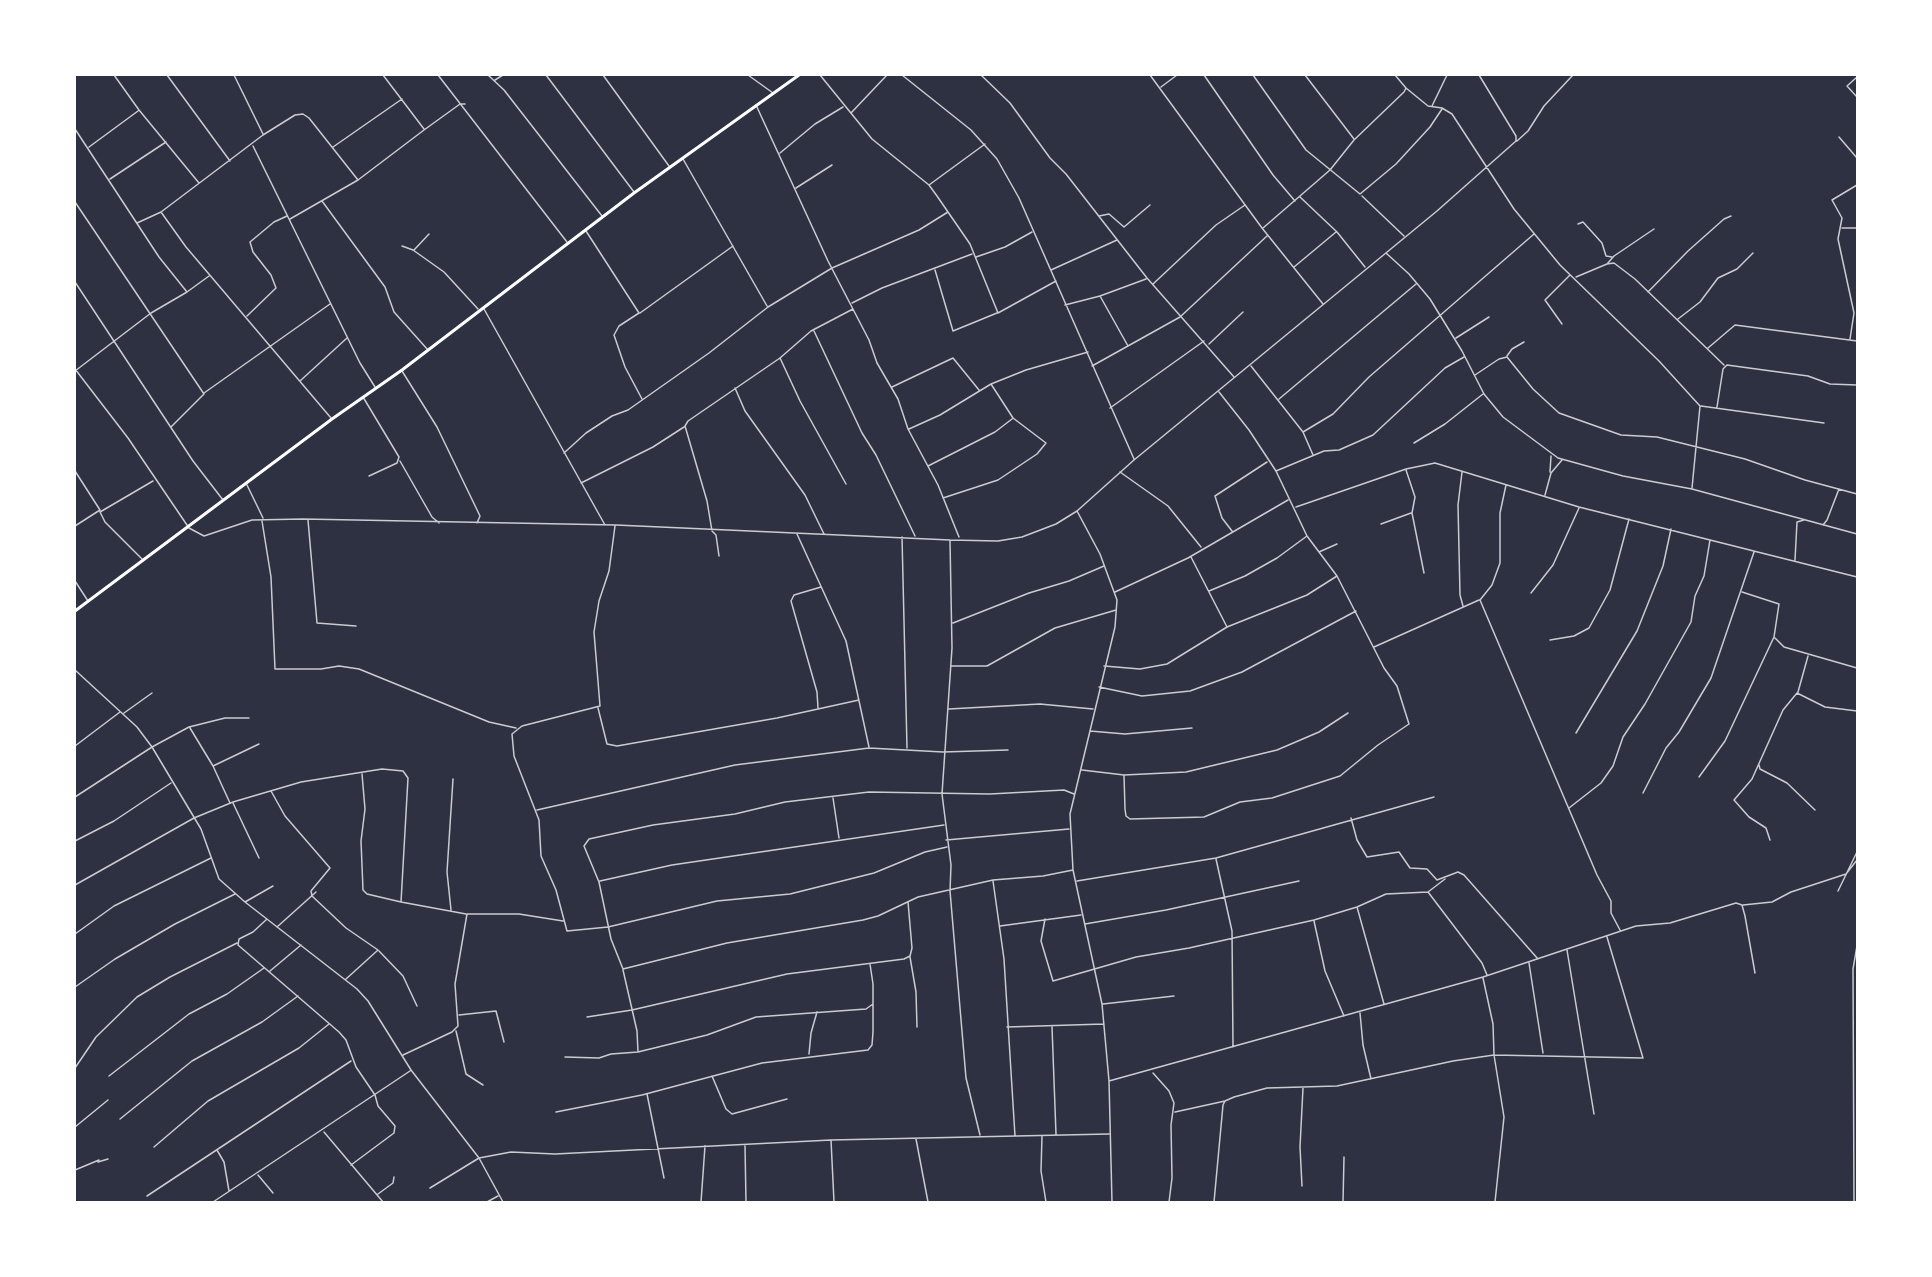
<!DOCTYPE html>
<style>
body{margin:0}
#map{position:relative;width:1932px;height:1277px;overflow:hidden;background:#2d3142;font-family:"Asap Condensed",sans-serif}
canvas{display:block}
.frame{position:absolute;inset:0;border:76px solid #fff;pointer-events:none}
</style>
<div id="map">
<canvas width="1932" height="1277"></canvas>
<div class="frame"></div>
</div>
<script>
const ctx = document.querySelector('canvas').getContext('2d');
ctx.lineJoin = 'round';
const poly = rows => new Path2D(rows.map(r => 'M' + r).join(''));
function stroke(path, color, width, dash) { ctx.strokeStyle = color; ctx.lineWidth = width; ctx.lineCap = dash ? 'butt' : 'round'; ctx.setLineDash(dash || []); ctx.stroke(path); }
stroke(poly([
 [114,75,139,110,199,183],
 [167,75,230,161],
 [234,75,263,134],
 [383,75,424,129],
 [438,75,567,242],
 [488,75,504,90,602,216],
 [546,75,634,192],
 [603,75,669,166],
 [748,75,773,93],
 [820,75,872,139,929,185,937,196,970,244,998,313,1056,281],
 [902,75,971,130,997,159,1019,198,1134,459],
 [981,75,1010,103,1050,158,1066,174,1147,278,1234,377],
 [1150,75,1262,228,1323,304],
 [1204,75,1273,175,1295,201],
 [1253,75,1306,150,1360,194,1396,164,1430,127,1442,109],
 [1305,75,1354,139],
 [1857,77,1847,86,1857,97],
 [495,80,503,75],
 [1161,87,1177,75],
 [1406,88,1428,106,1442,108,1452,114,1514,209,1560,265,1659,361,1700,406,1692,488],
 [756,105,828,261,869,340,877,363,898,399,908,429,938,485,959,537],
 [1432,106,1447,75],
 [851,113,887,75],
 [75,129,159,257,187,292],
 [1839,137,1857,158],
 [1517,141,1528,131,1544,106,1573,75],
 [253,146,360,363,375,387],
 [89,147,138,111],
 [333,147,402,99],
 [780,153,815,124,843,107],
 [683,159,767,306],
 [110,179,166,142],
 [929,185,985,144],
 [796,188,832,165],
 [1362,196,1404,236],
 [1300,197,1337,232,1365,267],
 [322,201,385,287,394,312,428,350],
 [75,202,204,394,171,427],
 [161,212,186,247,331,418],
 [1099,216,1109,214,1124,227,1150,205],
 [290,219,358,180,424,130,460,104,465,104],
 [137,223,161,212,263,135,295,115,303,114,309,118,358,180],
 [1578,224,1583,222,1602,243,1606,256,1612,257],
 [1263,228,1330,170,1354,140,1404,92,1406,88,1395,75],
 [1842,228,1857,228],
 [586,231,639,313,619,326,614,335,625,367,642,399],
 [402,246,413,250,444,272,478,309],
 [414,250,429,234],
 [1386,253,1409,274,1430,299,1462,351,1484,394,1503,417,1558,458,1623,476,1692,489,1857,534],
 [976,257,1005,247,1032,232],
 [1607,264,1614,263,1635,279,1724,365],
 [1294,267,1336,232],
 [935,270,953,331,997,313],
 [1051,270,1117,240],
 [1576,277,1607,264,1614,256,1654,229],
 [75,282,193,461,223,500],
 [1153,284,1216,225,1245,205],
 [1648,292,1688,251,1724,219,1731,216],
 [1100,296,1128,346],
 [852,303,882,288,972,254],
 [1065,305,1100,296,1146,279],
 [484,309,605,525],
 [640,313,733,246],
 [247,316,276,288,271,275,253,252,250,242,274,222,287,216],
 [1678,319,1700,302,1718,278,1737,269,1753,253],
 [1562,324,1545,300,1570,275],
 [814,331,862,433,876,455,915,536],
 [1456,338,1489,317],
 [1850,339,1854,313,1838,239,1842,218,1832,200,1857,185],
 [1209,344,1243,312],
 [1708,348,1735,325,1857,341],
 [1507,356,1512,349,1524,342],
 [780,358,800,401,846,484],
 [1092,366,1180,317,1267,236],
 [1251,366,1303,432,1313,455],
 [75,369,128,438,189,528,204,536,252,520,303,519,616,525,950,540,998,541,1022,537,1056,524,1077,511,1134,460,1437,211,1516,141,1516,136,1479,75],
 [75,371,151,313,187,292,209,276],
 [402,371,437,427,480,516,477,523],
 [1475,375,1499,359,1507,357,1533,389,1559,413,1621,435,1657,437,1745,459,1805,480,1857,494],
 [300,381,347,338],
 [892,387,953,358,979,390],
 [735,388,745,411,805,495,824,534],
 [204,393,330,304],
 [363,397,399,457,397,463,369,476],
 [1279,399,1416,284],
 [1701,406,1824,423],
 [1717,407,1723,369,1727,365,1808,376,1830,384,1857,385],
 [1110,408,1204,341],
 [909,429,940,415,991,384,1026,370,1088,352],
 [1303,432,1333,414,1369,377,1534,234],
 [1414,443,1445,424,1483,394],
 [564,453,586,433,612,416,628,410,709,353,768,307,832,268,919,230,948,212],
 [400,461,432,517,439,523],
 [928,466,995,432,1012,419],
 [1406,470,1415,497,1412,513,1424,573],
 [75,471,100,510,75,526],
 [1276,471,1324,451,1339,450,1373,435,1445,368,1464,357],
 [1120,472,1168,506,1201,547],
 [1462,472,1458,505,1460,595,1463,606],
 [1550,472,1551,456],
 [581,483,653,447,684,427],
 [247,485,263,518],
 [1506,485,1500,513,1500,563,1492,585,1480,600,1597,875,1611,901,1611,913,1620,930],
 [1545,495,1551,473,1562,460],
 [943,498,998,480,1037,454,1046,443,1013,418,991,384],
 [1296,507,1406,469,1435,463,1579,507,1857,577],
 [1077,511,1100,554,1117,600,1115,627,1070,814,1073,870,1102,1004,1109,1081,1112,1202],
 [308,520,317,623,356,626],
 [262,521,271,577,275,669,321,669,339,666,359,669,489,722,516,728],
 [1381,524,1411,513],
 [1823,525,1827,520,1839,489],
 [615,526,609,571,599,601,594,632,600,706,522,726,512,734,514,756,539,820,541,856,556,890,567,931,608,927,717,901,790,894,874,873,925,852,947,847],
 [1232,531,1222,518,1215,496,1267,462],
 [797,534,846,641,869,747],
 [902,537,907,748],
 [950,541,952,648,942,794,951,865,950,891,966,1078,980,1135],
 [1319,552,1337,544],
 [719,556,716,535,712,531,707,501,685,426,688,421,780,358,811,331,853,309],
 [1191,557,1227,627],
 [143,560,105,522,100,512,153,481],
 [1795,560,1797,522,1804,520],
 [75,581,88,601],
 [1209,591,1245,576,1277,558,1307,536],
 [1115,592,1188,558,1288,500],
 [1531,593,1553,565,1579,508],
 [953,623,1029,593,1069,581,1104,566],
 [1775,638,1784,647,1857,668],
 [1550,640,1574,636,1589,628,1610,590,1629,519],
 [1374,647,1479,600],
 [951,666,987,666,1055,628,1116,610],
 [1104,666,1140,669,1167,664,1227,627,1307,595,1337,576],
 [75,670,137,727,152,747,201,829,219,879,245,902,357,989,368,1001,411,1070,479,1158,503,1202],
 [1099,687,1142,696,1190,691,1242,672,1356,611],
 [1798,692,1808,656],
 [598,708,607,744,617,746,777,718,859,700],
 [818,708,817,692,791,601,794,595,821,587],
 [949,709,1040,704,1093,709],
 [124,713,152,693],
 [190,728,213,766,230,803],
 [1090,731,1125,734,1192,728],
 [1576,733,1637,631,1663,566,1671,529],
 [75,746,120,712],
 [1759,765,1760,769,1787,783,1815,810],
 [213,766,259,744],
 [1082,770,1124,775,1186,772,1277,750,1319,732,1348,713],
 [362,774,365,809,361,841,363,890,367,894,401,902,466,914],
 [1124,775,1125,809,1126,816,1130,819,1204,817,1240,802,1272,798,1340,776,1378,745,1409,724,1397,686,1384,668,1337,576,1307,536,1276,471,1249,430,1219,392],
 [1699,777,1725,741,1774,637,1779,604,1742,592],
 [271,791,285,816,330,868,311,891,312,896,346,928,378,950,346,979],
 [1643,793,1666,748,1679,732,1711,678,1754,552],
 [75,797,152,747,189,727,225,718,249,718],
 [833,798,839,838],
 [233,803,259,858],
 [1569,808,1601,783,1613,766,1623,737,1645,704,1691,622,1695,596,1704,576,1710,540],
 [537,810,735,765,869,748,943,752,1008,750],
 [1351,818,1357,840,1367,857,1399,852,1410,868,1427,869,1437,880,1458,872,1464,875,1538,959],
 [946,840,1069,829],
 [1770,840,1766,828,1749,817,1734,800,1752,779,1783,710,1797,693,1825,707,1857,711],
 [75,841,114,821,171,783],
 [1216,859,1232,931,1233,1047],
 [1073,870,1043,876,993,880,918,897,878,916,863,920,727,943,623,969,611,939,599,882,584,846,589,839,653,825,735,814,785,802,869,792,990,794,1064,790,1074,794],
 [600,881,672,865,944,825],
 [993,881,1004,959,1015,1136],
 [1077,881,1216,858,1434,797],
 [75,885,194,818,233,802,301,782,382,769,403,771,408,778,401,902],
 [1838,891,1857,852],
 [1428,892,1482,963,1487,975],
 [245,902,273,886],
 [1743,905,1772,902,1791,892,1846,874,1857,860],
 [1357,907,1384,1004],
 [451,910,447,872,453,779],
 [267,919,253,932,239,939,238,945,339,1032,346,1040,356,1067,375,1095,378,1106,395,1126,394,1133,351,1165],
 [1045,919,1041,941,1053,981,1136,957,1189,948,1314,920,1357,907,1386,894,1428,892,1445,879],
 [1314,921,1325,971,1344,1016],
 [1085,924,1166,910,1299,881],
 [1000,926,1081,915],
 [277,927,316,892],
 [75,934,114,906,211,858],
 [1567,950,1594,1114],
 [379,951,403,976,417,1006],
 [910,957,916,992,917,1027],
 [1529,963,1543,1053],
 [623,970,637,1031,638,1052],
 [270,971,301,945],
 [1483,978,1493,1024,1494,1055,1504,1117,1495,1202],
 [75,987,115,959,175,924,235,894],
 [1103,1004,1174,996],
 [1360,1013,1363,1045,1371,1079],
 [459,1015,496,1011,504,1042],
 [587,1017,632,1010,787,974,904,959,910,956,912,948,908,902],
 [1007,1027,1104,1024],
 [1052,1027,1056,1134],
 [456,1031,466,1074,483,1085],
 [809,1054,811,1033,817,1012],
 [403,1055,452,1032,458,1026,455,984,467,914,519,914,563,921],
 [565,1057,599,1058,611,1054,638,1052,707,1035,756,1017,866,1009,873,1004],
 [75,1068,96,1037,137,997,170,977,237,943],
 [1153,1073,1169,1091,1174,1103,1171,1125,1172,1178,1169,1202],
 [109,1076,189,1014,227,994,264,968],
 [712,1076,726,1109,732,1114,787,1099],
 [1109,1081,1483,977,1636,926,1670,923,1736,903,1742,905,1745,916,1755,973],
 [647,1094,664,1178],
 [556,1112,642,1095,762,1063,868,1050,872,1045,873,1032,873,984,870,964],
 [1175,1112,1225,1101],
 [120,1119,192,1061,262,1022,298,996],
 [75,1127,108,1100],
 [324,1132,383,1202],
 [1042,1136,1041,1171,1046,1202],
 [916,1139,928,1202],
 [831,1140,834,1202],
 [745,1146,746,1202],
 [154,1147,208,1101,299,1048,329,1024],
 [217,1150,224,1162,229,1191],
 [98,1162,108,1159],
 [75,1170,99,1160],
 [258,1175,273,1193],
 [1302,1186,1300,1147,1303,1088],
 [430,1188,479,1158,511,1152,555,1154,831,1140,1109,1134],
 [378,1194,393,1183,394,1177],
 [147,1196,351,1061],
 [213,1202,410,1071],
 [487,1202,498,1196],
 [701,1202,705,1146],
 [1214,1202,1223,1105,1225,1101,1234,1097,1267,1088,1337,1086,1453,1061,1494,1055,1643,1058,1607,937],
 [1343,1202,1344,1157],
 [1854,1202,1853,969,1857,946]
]), '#caccd0', 1.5);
stroke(poly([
 [75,611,332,419,402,370,634,193,799,75]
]), '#fff', 3);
</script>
